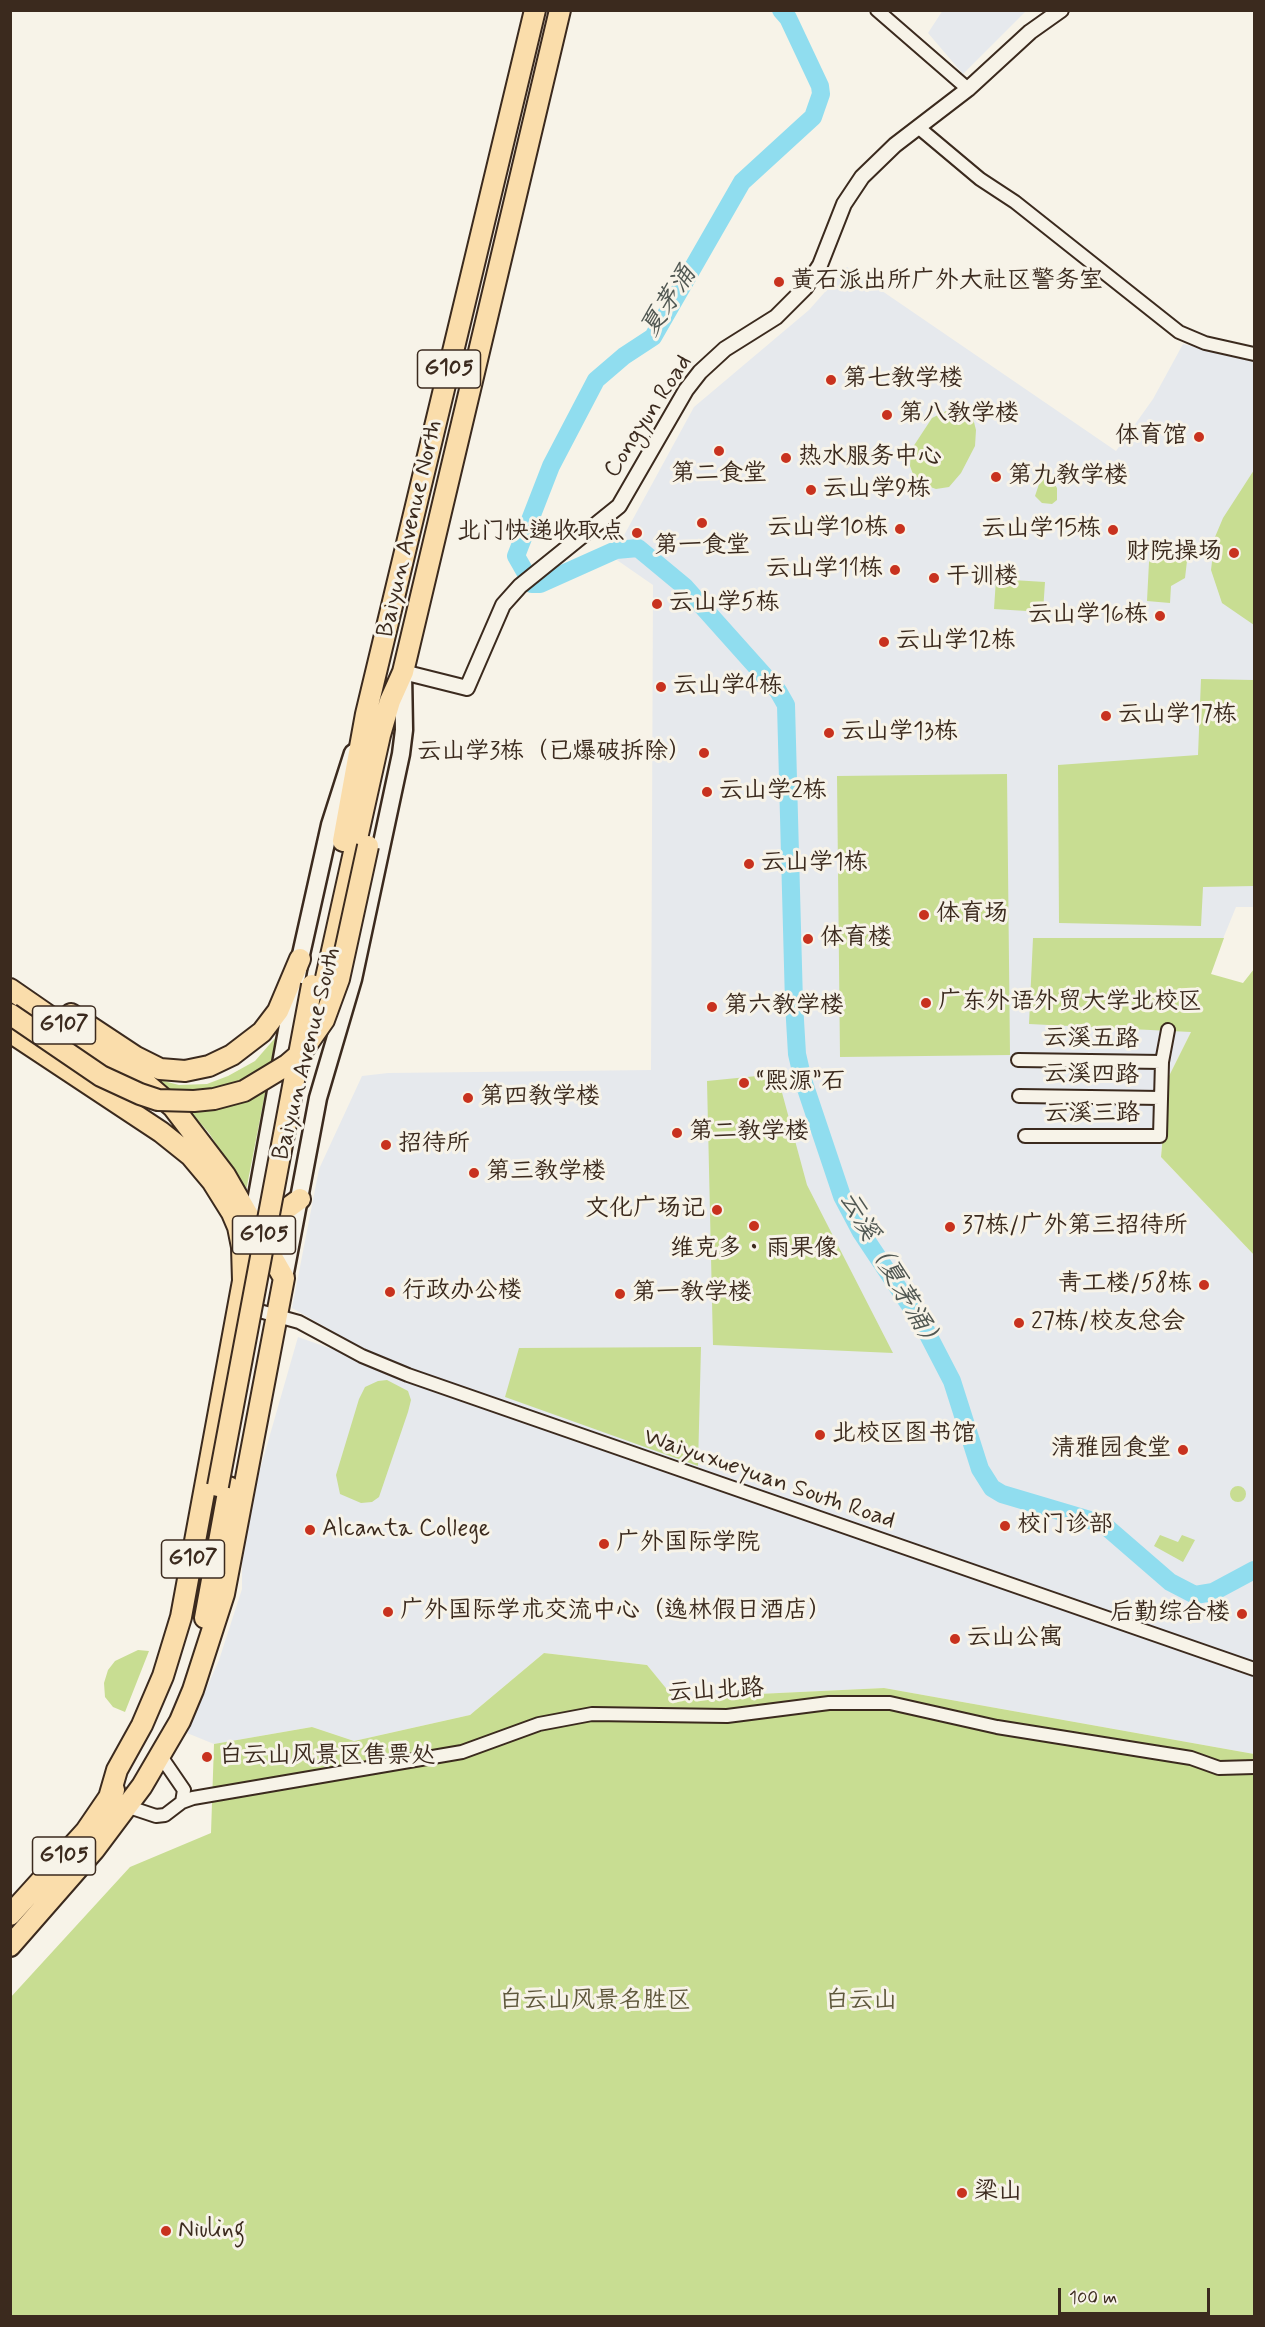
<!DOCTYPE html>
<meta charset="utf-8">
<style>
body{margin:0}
#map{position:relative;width:1265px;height:2327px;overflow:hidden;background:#f7f3e8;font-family:Mynerve,sans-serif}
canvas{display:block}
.frame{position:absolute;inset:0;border:12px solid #3b2a1e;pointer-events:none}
.scale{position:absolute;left:1058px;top:2288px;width:152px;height:27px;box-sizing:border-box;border:3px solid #3b2a1e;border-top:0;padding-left:8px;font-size:18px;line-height:21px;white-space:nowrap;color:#3b2a1e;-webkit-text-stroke:4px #f7f3e8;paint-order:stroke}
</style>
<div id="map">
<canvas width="1265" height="2327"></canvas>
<div class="frame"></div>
<div class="scale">100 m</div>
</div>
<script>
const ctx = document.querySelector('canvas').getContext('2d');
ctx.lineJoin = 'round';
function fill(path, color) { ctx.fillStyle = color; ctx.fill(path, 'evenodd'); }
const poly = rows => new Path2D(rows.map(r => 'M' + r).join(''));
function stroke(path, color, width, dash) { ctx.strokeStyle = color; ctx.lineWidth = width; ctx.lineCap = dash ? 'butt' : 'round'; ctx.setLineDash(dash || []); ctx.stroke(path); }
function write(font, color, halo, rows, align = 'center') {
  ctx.font = font + ' Mynerve,"LXGW WenKai TC",sans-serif'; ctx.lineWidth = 6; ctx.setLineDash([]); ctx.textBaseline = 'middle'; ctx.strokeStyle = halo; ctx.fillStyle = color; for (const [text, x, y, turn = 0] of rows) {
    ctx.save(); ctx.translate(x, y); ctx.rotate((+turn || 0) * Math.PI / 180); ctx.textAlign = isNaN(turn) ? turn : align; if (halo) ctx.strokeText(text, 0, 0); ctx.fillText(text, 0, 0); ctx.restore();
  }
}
fill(poly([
 [943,10,1026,10,1026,11,963,74,928,33],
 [847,267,1116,451,1153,399,1183,344,1254,361,1254,907,1236,907,1209,973,1191,1032,1168,1078,1161,1157,1254,1255,1254,1754,884,1688,673,1698,647,1665,544,1653,470,1715,354,1741,312,1727,214,1744,187,1733,219,1660,242,1589,242,1542,249,1508,298,1337,417,1379,292,1308,319,1169,362,1076,388,1073,651,1070,653,585,614,558,616,550,694,407,809,310]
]), '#e6e9ed');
fill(poly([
 [952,408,973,418,976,430,975,446,961,473,949,487,936,489,922,484,914,477,910,466,911,450,932,418],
 [1254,470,1254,625,1222,603,1211,570,1215,537,1223,518],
 [1041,478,1053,482,1057,488,1057,500,1052,504,1042,503,1035,496],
 [1171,550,1180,553,1187,561,1185,578,1171,586,1170,603,1147,601,1149,562,1156,554],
 [996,579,1045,582,1043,612,994,609],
 [1201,679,1254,680,1254,886,1203,887,1201,926,1059,923,1058,765,1198,755],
 [1007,774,1010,1055,840,1057,837,776],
 [1033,938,1224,938,1211,974,1243,983,1254,969,1254,1255,1161,1157,1168,1078,1191,1032,1029,1024],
 [276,1037,246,1191,209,1133,189,1110,144,1076,179,1085,207,1084,228,1076,255,1061],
 [777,1074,807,1185,893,1353,713,1345,707,1081],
 [701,1347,698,1466,505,1397,519,1348],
 [387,1380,408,1391,411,1400,408,1412,379,1497,372,1502,361,1503,340,1494,336,1475,359,1399,365,1387,378,1381],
 '1230 1494a8 8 0 1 1 16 0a8 8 0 1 1-16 0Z',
 [1160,1535,1178,1542,1182,1535,1195,1540,1183,1562,1154,1546],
 [138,1650,149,1651,125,1712,113,1707,105,1697,104,1683,108,1670,115,1661],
 [544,1653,647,1665,674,1698,884,1688,1254,1754,1254,2316,11,2316,10,1998,130,1867,211,1833,214,1744,312,1727,354,1741,470,1715]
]), '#c8dd92');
stroke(poly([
 [781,10,788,18,820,86,821,94,813,117,742,182,653,337,624,356,596,380,551,466,516,556,532,584,540,584,616,550,638,548,685,587,778,691,786,705,794,1003,797,1054,803,1080,842,1196,861,1232,923,1325,952,1381,980,1469,992,1488,1002,1494,1103,1524,1170,1582,1195,1595,1213,1592,1254,1570]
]), '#90ddef', 18);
const minor = poly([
 [877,10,968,89],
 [918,127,980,179,1015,202,1179,332,1205,343,1254,354],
 [1018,1060,1162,1062],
 [1019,1096,1161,1098],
 [1025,1136,1160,1136,1162,1062,1168,1030],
 [245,1307,299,1322,362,1356,408,1375,1254,1669],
 [182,1802,193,1798,462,1752,539,1724,592,1714,727,1716,829,1703,890,1703,997,1727,1191,1758,1219,1768,1254,1767],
 [126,1806,156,1816,165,1815,182,1802,184,1790,160,1755]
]);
const tertiary = poly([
 [403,672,467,688,503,605,520,586,619,506,686,390,700,372,725,349,776,317,805,288,820,265,844,204,862,177,895,145,968,89,1030,32,1061,10]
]);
const secondary = poly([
 [251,1229,300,959,330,825,353,753],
 [284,1278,318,1098,353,979,401,754,404,730,403,673]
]);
const trunk = poly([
 [343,841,366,714,535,10],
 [324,987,380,735,390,701,403,672,560,10],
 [10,989,143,1081,173,1107,225,1175,284,1278,224,1594,193,1690,180,1721,142,1786,94,1850,10,1946],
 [71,1014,136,1057,160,1069,185,1071,209,1066,232,1055,262,1032,278,1011,300,959],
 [10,1032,161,1132,191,1156,212,1181,232,1213,238,1227,242,1247,243,1281,181,1617,163,1676,142,1725,117,1770,108,1801],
 [253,1222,271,1220,300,1199],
 [205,1618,229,1487],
 [10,1915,86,1831,114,1790]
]);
stroke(minor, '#3b2a1e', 16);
stroke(tertiary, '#3b2a1e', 18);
stroke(secondary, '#3b2a1e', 21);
stroke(trunk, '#3b2a1e', 24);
stroke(minor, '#f7f3e8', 12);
stroke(tertiary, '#f7f3e8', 14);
stroke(secondary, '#f7f3e8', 16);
stroke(trunk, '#faddab', 20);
const trunkBridge = poly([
 [10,1014,101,1076,140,1094,158,1100,194,1101,214,1099,244,1091,287,1065,301,1053,324,1020,339,979,368,846],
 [218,1486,312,985]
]);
stroke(trunkBridge, '#3b2a1e', 24, []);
stroke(trunkBridge, '#faddab', 20);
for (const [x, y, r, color] of [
 [779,282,6,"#c8321e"],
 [831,380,6,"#c8321e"],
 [887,415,6,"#c8321e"],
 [1199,437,6,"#c8321e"],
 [719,451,6,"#c8321e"],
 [786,458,6,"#c8321e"],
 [996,477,6,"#c8321e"],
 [811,490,6,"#c8321e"],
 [702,523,6,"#c8321e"],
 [900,529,6,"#c8321e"],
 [1113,530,6,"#c8321e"],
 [637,533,6,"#c8321e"],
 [1234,553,6,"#c8321e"],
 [895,570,6,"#c8321e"],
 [934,578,6,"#c8321e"],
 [657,604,6,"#c8321e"],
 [1160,616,6,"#c8321e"],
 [884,642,6,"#c8321e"],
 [661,687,6,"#c8321e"],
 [1106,716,6,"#c8321e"],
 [829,733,6,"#c8321e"],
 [704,753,6,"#c8321e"],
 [707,792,6,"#c8321e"],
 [749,864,6,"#c8321e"],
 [924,915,6,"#c8321e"],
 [808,939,6,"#c8321e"],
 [926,1003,6,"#c8321e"],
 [712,1007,6,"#c8321e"],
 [744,1083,6,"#c8321e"],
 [468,1098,6,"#c8321e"],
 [677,1133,6,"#c8321e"],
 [386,1145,6,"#c8321e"],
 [474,1173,6,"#c8321e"],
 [717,1210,6,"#c8321e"],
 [754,1226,6,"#c8321e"],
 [950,1227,6,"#c8321e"],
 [1204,1285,6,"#c8321e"],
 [390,1292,6,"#c8321e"],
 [620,1294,6,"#c8321e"],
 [1019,1323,6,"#c8321e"],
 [820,1435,6,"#c8321e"],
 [1183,1450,6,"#c8321e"],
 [1005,1526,6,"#c8321e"],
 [310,1530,6,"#c8321e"],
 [604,1544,6,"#c8321e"],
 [388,1612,6,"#c8321e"],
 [1242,1614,6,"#c8321e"],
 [955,1639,6,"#c8321e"],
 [207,1757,6,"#c8321e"],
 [962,2193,6,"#c8321e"],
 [166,2231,6,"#c8321e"]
]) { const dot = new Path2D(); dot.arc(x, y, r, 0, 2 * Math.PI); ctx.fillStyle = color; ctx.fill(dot); stroke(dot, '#f7f3e8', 2); }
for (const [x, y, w] of [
 [449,369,63],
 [64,1025,63],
 [264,1235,63],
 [193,1559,63],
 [64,1856,63]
]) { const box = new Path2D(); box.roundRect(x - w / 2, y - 19, w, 38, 4.5); ctx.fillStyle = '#f7f3e8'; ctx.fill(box); stroke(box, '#3b2a1e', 1.5); }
write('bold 22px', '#3b2a1e', null, [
 ["G105",449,369],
 ["G107",64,1025],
 ["G105",264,1235],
 ["G107",193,1559],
 ["G105",64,1856]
]);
write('24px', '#3b2a1e', '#f7f3e8', [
 ["黄石派出所广外大社区警务室",791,282],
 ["第七教学楼",843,380],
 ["第八教学楼",899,415],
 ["体育馆",1187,437,"right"],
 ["热水服务中心",798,458],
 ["第二食堂",719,475,"center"],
 ["第九教学楼",1008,477],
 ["云山学9栋",823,490],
 ["云山学10栋",888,529,"right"],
 ["云山学15栋",1101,530,"right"],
 ["北门快递收取点",625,533,"right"],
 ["第一食堂",702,547,"center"],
 ["财院操场",1222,553,"right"],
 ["云山学11栋",883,570,"right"],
 ["干训楼",946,578],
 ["云山学5栋",669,604],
 ["云山学16栋",1148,616,"right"],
 ["云山学12栋",896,642],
 ["云山学4栋",673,687],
 ["云山学17栋",1118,716],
 ["云山学13栋",841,733],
 ["云山学3栋（已爆破拆除）",692,753,"right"],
 ["云山学2栋",719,792],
 ["云山学1栋",761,864],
 ["体育场",936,915],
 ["体育楼",820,939],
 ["广东外语外贸大学北校区",938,1003],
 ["第六教学楼",724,1007],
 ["“熙源”石",756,1083],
 ["第四教学楼",480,1098],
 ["第二教学楼",689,1133],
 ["招待所",398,1145],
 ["第三教学楼",486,1173],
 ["文化广场记",705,1210,"right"],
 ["37栋/广外第三招待所",962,1227],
 ["维克多・雨果像",754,1250,"center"],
 ["青工楼/58栋",1192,1285,"right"],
 ["行政办公楼",402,1292],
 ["第一教学楼",632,1294],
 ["27栋/校友总会",1031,1323],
 ["北校区图书馆",832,1435],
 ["清雅园食堂",1171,1450,"right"],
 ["校门诊部",1017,1526],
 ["Alcanta College",322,1530],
 ["广外国际学院",616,1544],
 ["广外国际学术交流中心（逸林假日酒店）",400,1612],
 ["后勤综合楼",1230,1614,"right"],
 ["云山公寓",967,1639],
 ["白云山风景区售票处",219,1757],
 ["梁山",974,2193],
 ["Niuling",178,2231]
], 'left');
write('24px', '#3b2a1e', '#f7f3e8', [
 ["Congyun Road",649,417,-57],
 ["Baiyun Avenue North",411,529,-77],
 ["云溪五路",1091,1040,1],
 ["Baiyun Avenue South",308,1054,-76],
 ["云溪四路",1091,1076,1],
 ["云溪三路",1092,1115],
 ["Waiyuxueyuan South Road",769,1480,19],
 ["云山北路",716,1692,-3]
]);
write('24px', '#5e573b', '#f7f3e8', [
 ["白云山风景名胜区",595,2002],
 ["白云山",861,2002]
]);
write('italic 26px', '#505752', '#f7f3e8', [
 ["夏茅涌",670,302,-57],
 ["云溪（夏茅涌）",890,1273,60]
]);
</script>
